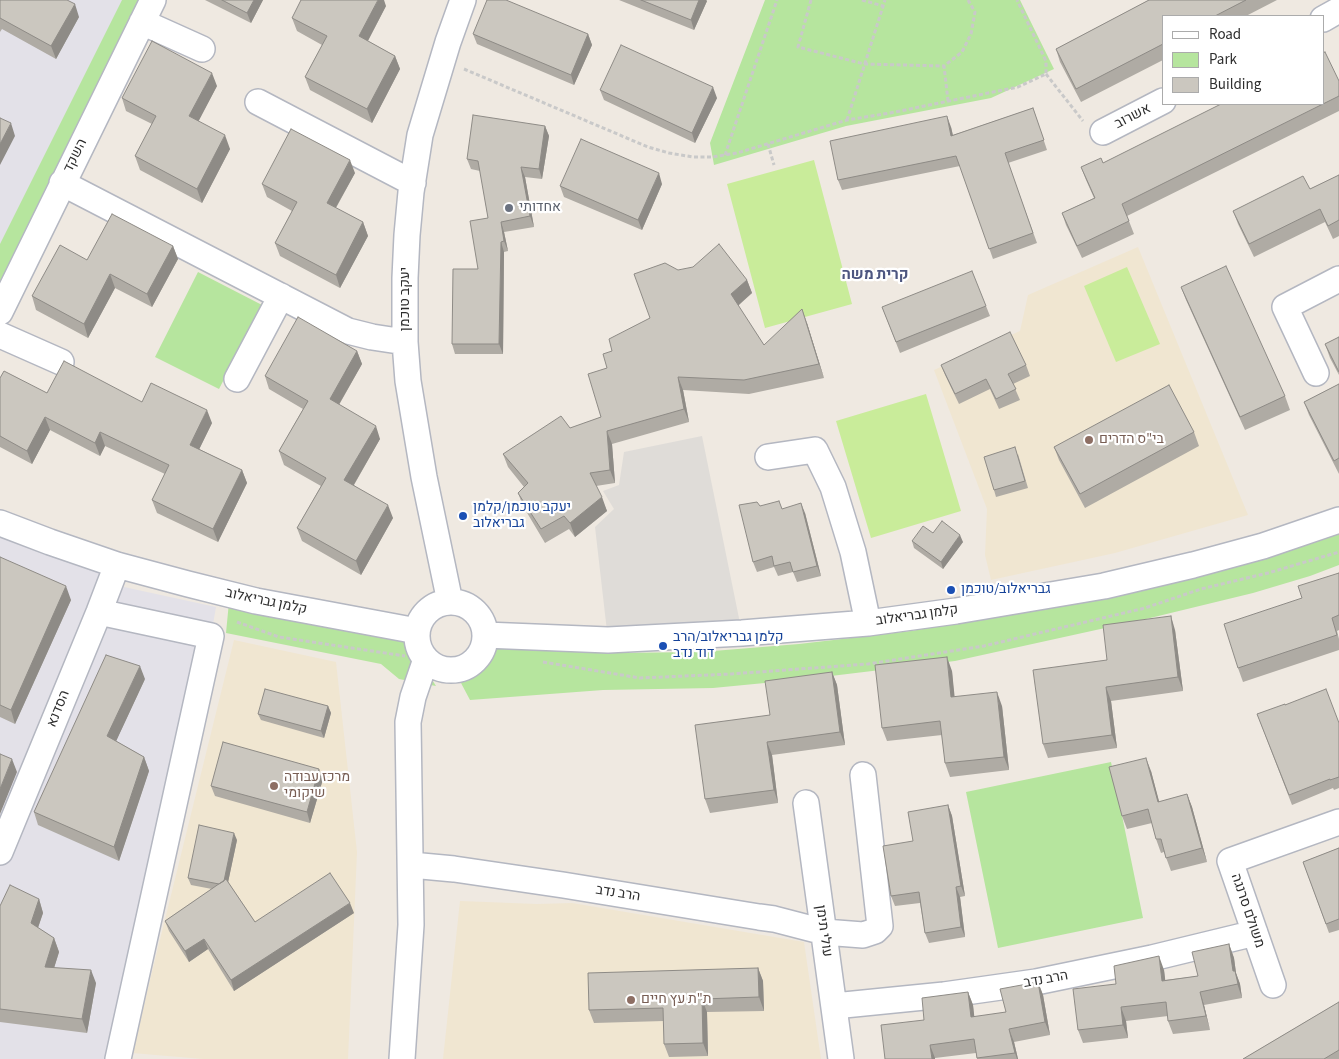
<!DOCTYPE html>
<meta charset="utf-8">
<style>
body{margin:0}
#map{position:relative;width:1339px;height:1059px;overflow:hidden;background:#efe9e1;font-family:"Source Sans 3",sans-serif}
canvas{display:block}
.legend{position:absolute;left:1162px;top:15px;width:162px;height:90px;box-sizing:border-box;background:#fff;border:1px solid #ababab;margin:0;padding:6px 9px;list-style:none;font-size:15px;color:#2e2e2e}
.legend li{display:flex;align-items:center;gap:10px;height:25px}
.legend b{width:25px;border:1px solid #ababab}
</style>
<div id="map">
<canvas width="1339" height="1059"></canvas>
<ul class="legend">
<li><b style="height:6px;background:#fff"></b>Road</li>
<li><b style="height:14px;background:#b6e59e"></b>Park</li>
<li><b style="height:14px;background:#cbc7bf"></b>Building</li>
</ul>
</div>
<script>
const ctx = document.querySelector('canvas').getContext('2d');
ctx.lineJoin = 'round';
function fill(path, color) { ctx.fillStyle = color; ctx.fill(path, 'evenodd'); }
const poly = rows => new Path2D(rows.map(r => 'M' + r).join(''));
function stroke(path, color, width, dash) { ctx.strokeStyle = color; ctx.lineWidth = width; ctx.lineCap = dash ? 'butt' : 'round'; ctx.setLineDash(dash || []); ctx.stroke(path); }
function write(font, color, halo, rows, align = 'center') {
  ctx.font = font + ' "Source Sans 3",Heebo,sans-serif'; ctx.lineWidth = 4.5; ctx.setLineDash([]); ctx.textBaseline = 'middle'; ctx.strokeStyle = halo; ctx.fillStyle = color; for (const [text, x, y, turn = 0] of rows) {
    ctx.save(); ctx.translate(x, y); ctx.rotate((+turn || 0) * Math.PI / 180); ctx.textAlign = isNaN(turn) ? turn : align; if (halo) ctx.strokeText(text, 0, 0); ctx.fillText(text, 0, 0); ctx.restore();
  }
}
fill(poly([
 [0,0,131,0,0,257],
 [0,529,80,563,124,587,216,607,211,636,110,1059,0,1059]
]), '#e3e1e8');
fill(poly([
 [1138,247,1248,515,1115,553,991,580,985,555,987,509,934,370,1020,331,1028,295],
 [234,640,336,662,357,852,348,1059,203,1059,132,1053],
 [460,901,537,904,572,903,804,942,821,1059,443,1059]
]), '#f0e6d1');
fill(poly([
 [122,0,151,0,0,307,0,244],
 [765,0,1020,0,1054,69,991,98,846,126,714,165,710,143],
 [198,272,262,305,219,389,155,357],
 [1339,534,1339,565,1310,576,1253,593,1146,619,955,661,806,679,713,688,603,690,470,700,461,683,484,665,493,646,614,653,701,652,799,644,911,631,1080,601,1261,558],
 [229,602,406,638,436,686,399,679,381,664,226,633],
 [1111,762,1143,918,998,948,966,792]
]), '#b6e59e');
fill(poly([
 [814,160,852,304,765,328,727,184],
 [1127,267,1160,344,1116,362,1084,286],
 [926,394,961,511,871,538,836,421]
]), '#c9ec9a');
fill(poly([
 [702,436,742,633,608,640,595,527,614,509,603,491,619,485,624,452]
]), '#dfdcd8');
const minor = poly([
 [1323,19,1339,10],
 [142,22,202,49],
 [258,102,413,183],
 [1103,132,1163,101],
 [62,183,348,331,372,337,405,342],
 [0,312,153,0],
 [0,335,61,362],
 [1316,373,1285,307,1339,279],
 [237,379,281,296],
 [768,457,815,450,833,487,853,552,868,623],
 [0,523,50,542,117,565,188,584,256,601,417,631],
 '417 636a34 34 0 1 1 68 0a34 34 0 1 1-68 0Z',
 [450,602,424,477,408,381,405,342,405,278,407,235,411,192,420,135,448,42,463,0],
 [99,612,211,636,118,1059],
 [485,635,608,640,742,633,868,623,956,611,1104,586,1193,565,1263,546,1339,520],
 [806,803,841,1059],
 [0,852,99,612,117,565],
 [411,865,454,869,563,885,759,917,774,919,824,932,863,935,875,931,880,926,863,775],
 [1273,985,1230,861,1339,822],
 [834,1006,944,995,1036,982,1152,958,1255,933],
 [402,1059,411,925,408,722,413,697,426,659]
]);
stroke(minor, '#b4b7c1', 28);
stroke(poly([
 [811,0,798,47,864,64,944,66],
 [862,0,883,6],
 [464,69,648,147,669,153,693,157,712,157,737,153,847,120,890,113,1018,87,1046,74,1046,61,1017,0],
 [1046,74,1083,121],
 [948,101,944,66,962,52,971,34,975,12,968,0],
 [847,120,885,0],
 [768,144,774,165],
 [725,155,777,0],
 [237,622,279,637,405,656],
 [543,662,640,678,731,674,868,664,984,646,1145,608,1201,589,1268,573,1339,552]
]), '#c9c9c9', 3, [4, 2.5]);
stroke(minor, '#fff', 25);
fill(poly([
 [0,0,79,17,56,59,2,29,0,32],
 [205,0,263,0,251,23],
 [619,0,706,0,707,1,694,30],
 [1149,0,1277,0,1246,16,1163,16,1163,60,1081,102,1060,62,1056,49],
 [386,6,368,41,395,56,400,69,372,123,310,90,305,77,322,45,297,31,292,18],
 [473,34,588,34,592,45,574,85,477,44],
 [1339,81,1339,111,1127,216,1134,234,1082,258,1066,225,1062,213,1094,198,1086,180,1081,167,1103,163],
 [217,86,198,121,230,149,202,203,140,170,135,156,152,124,126,111,122,98],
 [600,90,717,98,695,143,604,100],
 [1033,108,1047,150,1008,163,1037,243,993,259,960,166,842,190,838,180,951,127,953,135],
 [545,126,549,136,542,179,525,177,534,227,504,232,508,251,504,252,503,354,455,354,452,344,478,269,488,218,480,171,471,169,467,159],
 [355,173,336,208,363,222,368,236,340,288,280,256,275,243,292,211,267,197,262,184],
 [1339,175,1339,236,1333,239,1325,222,1254,257,1238,224,1233,211,1310,189],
 [662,184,642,230,564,197,560,186],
 [173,246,178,259,152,307,115,288,88,338,36,310,32,296,87,260],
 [678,270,747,280,752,293,738,306,764,345,807,323,824,378,749,394,683,390,689,422,612,444,615,483,596,486,607,511,575,537,569,529,545,543,523,506,518,493,524,487,508,467,503,454,601,417,607,368,612,351,650,318],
 [1181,287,1285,396,1290,410,1245,430,1186,300],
 [986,306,990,316,900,353,882,307],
 [1339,337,1339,375,1330,358,1325,344],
 [357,351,362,364,339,405,380,439,354,485,393,518,361,575,302,541,297,528,321,486,284,465,279,451,303,409,269,389,265,376],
 [941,365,1026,365,1030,376,1013,384,1020,400,999,409,990,389,959,404,945,375],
 [0,378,47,393,142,402,212,423,199,449,242,470,247,483,218,542,157,513,152,500,165,474,105,446,100,456,50,430,32,464,0,447],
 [1339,384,1339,474,1309,415,1304,402],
 [1194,432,1199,446,1085,508,1059,460,1054,447],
 [1018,454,1028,488,996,497,994,490],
 [760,506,805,513,821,576,797,582,793,572,778,576,774,567,757,572,753,562],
 [933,533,963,542,943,569,914,548,912,541],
 [0,557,71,600,15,724,0,717],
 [1339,573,1339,630,1337,631,1339,639,1339,650,1243,682,1238,668,1302,598],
 [1175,630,1183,691,1111,701,1117,748,1048,758,1043,744,1107,660],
 [952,671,954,697,1002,706,1009,770,950,777,945,763,942,735,887,741,882,728],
 [832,672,837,685,845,745,772,755,778,803,710,813,705,799,770,715],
 [145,679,116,741,144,757,149,771,119,861,38,825,34,812],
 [1285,705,1339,723,1339,788,1334,790,1333,788,1292,805,1257,714],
 [328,706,331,713,324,738,261,720,258,714],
 [1151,771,1159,802,1187,794,1192,807,1207,862,1171,871,1164,852,1161,853,1156,839,1152,823,1127,829,1122,816],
 [323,779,310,823,215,796,211,786],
 [948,805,952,816,965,896,960,897,965,937,929,943,925,933,920,903,895,906,891,896,913,841],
 [237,840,228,882,255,922,354,913,234,991,208,949,189,962,169,931,165,921,212,889,191,885,188,878],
 [1339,848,1339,930,1329,933,1303,862],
 [39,899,43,913,38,928,54,938,59,952,54,968,96,983,87,1033,0,1022,0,906],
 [1229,944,1234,958,1236,973,1240,984,1242,998,1204,1005,1210,1030,1173,1034,1168,1021,1168,1016,1126,1021,1128,1038,1083,1043,1078,1030,1116,984,1164,970,1165,980,1198,976],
 [758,968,763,981,764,1011,707,1012,708,1056,669,1057,664,1044,664,1021,594,1023,589,1010],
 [1038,982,1043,995,1050,1035,1014,1042,1018,1059,977,1059,976,1053,935,1058,885,1059,924,1020,968,992,973,1005,974,1017,1006,1012],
 [1339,1002,1339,1059,1243,1059]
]), '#afaba4');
fill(poly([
 [254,0,263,0,251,23,247,13],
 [378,0,384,0,386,6,363,50,359,36],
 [699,0,706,0,707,1,694,30,691,20],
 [75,4,79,17,56,59,51,46],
 [588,34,592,45,574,85,571,75],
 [395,56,400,69,372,123,367,109],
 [212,73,217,86,194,130,189,116],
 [713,87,717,98,695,143,692,133],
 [947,116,951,127,955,146,951,136],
 [11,123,15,136,0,165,0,144],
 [545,126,549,136,542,179,539,169],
 [225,135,230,149,202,203,197,189],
 [350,160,355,173,331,216,327,203],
 [521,167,525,177,534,227,530,216],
 [659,173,662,184,642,230,638,220],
 [363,222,368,236,340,288,336,275],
 [501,222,504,232,508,251,504,241],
 [501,242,504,252,503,354,499,344],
 [173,246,178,259,152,307,147,294],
 [110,274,115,288,88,338,84,324],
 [747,280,752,293,735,308,731,294],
 [802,309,807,323,824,378,819,364],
 [357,351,362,364,334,413,330,399],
 [678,377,683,390,689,422,684,409],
 [207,410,212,423,195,458,190,445],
 [45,417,50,430,32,464,27,451],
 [376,426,380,439,349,493,344,480],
 [607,431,612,444,615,483,610,470],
 [100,432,105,446,100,456,95,443],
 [242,470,247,483,218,542,213,529],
 [602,497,607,511,575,537,570,523],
 [801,503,805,513,821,576,817,566],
 [388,505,393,518,361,575,356,561],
 [960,535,963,542,943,569,941,562],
 [66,586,71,600,15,724,11,710],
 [1171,616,1175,630,1183,691,1178,677],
 [947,657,952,671,956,710,951,697],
 [140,666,145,679,112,750,107,736],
 [832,672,837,685,845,745,840,732],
 [1106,687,1111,701,1117,748,1112,735],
 [997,692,1002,706,1009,770,1004,757],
 [328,706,331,713,324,738,321,731],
 [767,742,772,755,778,803,774,790],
 [144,757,149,771,119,861,114,847],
 [1146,758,1151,771,1163,816,1158,802],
 [12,759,17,772,0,814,0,789],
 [319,769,323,779,310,823,307,812],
 [1187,794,1192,807,1207,862,1202,848],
 [948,805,952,816,965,896,961,886],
 [234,833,237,840,226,892,223,885],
 [956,887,960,897,965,937,961,927],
 [39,899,43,913,35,936,31,923],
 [350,903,354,913,234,991,231,980],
 [54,938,59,952,50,981,45,967],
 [204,939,208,949,189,962,185,951],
 [1229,944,1234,958,1236,973,1240,984,1242,998,1233,971],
 [1159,956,1164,970,1167,994,1162,981],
 [758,968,763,981,764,1011,759,997],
 [91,970,96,983,87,1033,82,1019],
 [1038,982,1043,995,1050,1035,1045,1022],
 [968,992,973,1005,976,1031,971,1017],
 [1200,992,1204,1005,1210,1030,1206,1016],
 [702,999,707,1012,708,1056,703,1043],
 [1121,1007,1126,1021,1128,1038,1123,1025],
 [1009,1029,1014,1042,1018,1059,1017,1059,1015,1053],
 [930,1045,935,1058,935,1059,932,1059]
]), '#8e8b86');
const building = poly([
 [0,0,67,0,75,4,51,46,0,18,0,0],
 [222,0,254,0,247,13,222,0],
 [301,0,378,0,359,36,395,56,367,109,305,77,327,36,292,18,301,0],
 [487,0,506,0,588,34,571,75,473,34,487,0],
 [641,0,699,0,691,20,641,0],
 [1149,0,1246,0,1215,16,1163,16,1163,44,1076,89,1056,49,1149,0],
 [152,41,212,73,189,116,225,135,197,189,135,156,156,116,122,98,152,41],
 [621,45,713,87,692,133,600,90,621,45],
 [1325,52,1339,81,1339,96,1122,204,1129,221,1077,246,1062,213,1095,198,1081,167,1101,158,1103,163,1221,104,1323,104,1323,53,1325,52],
 [1033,108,1044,140,1005,153,1033,233,989,249,956,156,838,180,830,141,947,116,951,136,1033,108],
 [473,115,545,126,539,169,521,167,530,216,501,222,504,241,501,242,499,344,452,344,453,269,478,269,470,221,488,218,478,161,467,159,473,115],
 [0,118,11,123,0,144,0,118],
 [291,129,350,160,327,203,363,222,336,275,275,243,297,202,262,184,291,129],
 [581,139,659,173,638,220,560,186,581,139],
 [1339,175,1339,220,1328,226,1320,209,1249,244,1233,211,1303,176,1310,189,1339,175],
 [112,214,173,246,147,294,110,274,84,324,32,296,60,245,87,260,112,214],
 [719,244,747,280,731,294,764,345,802,309,819,364,744,380,678,377,684,409,607,431,610,470,590,473,602,497,570,523,564,516,541,529,518,493,528,483,503,454,561,416,570,428,601,417,588,374,607,368,603,354,612,351,609,339,650,318,634,274,665,263,678,270,693,267,719,244],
 [1226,266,1285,396,1240,417,1181,287,1226,266],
 [972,271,986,306,896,342,882,307,972,271],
 [298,317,357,351,330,399,376,426,344,480,388,505,356,561,297,528,326,478,279,451,308,401,265,376,298,317],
 [1010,332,1026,365,1008,374,1016,389,996,399,986,379,955,394,941,365,1010,332],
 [1339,337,1339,372,1325,344,1339,337],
 [64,361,142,402,151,383,207,410,190,445,242,470,213,529,152,500,169,465,100,432,95,443,45,417,27,451,0,436,0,378,4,371,47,393,64,361],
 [1339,384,1339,458,1334,461,1304,402,1339,384],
 [1169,385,1194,432,1080,494,1054,447,1169,385],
 [1015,447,1025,481,994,490,984,457,1015,447],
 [779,501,782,509,801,503,817,566,793,572,790,562,774,566,772,556,753,562,739,505,757,502,760,506,779,501],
 [942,521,960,535,941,562,912,541,923,526,933,533,942,521],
 [0,557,66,586,11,710,0,705,0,557],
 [1339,573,1339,615,1332,618,1337,635,1238,668,1224,624,1302,598,1298,586,1339,573],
 [1171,616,1178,677,1106,687,1112,735,1043,744,1033,670,1107,660,1103,625,1171,616],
 [106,655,140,666,107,736,144,757,114,847,34,812,106,655],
 [947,657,951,697,997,692,1004,757,945,763,940,721,882,728,875,665,947,657],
 [832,672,840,732,767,742,774,790,705,799,695,725,770,715,765,681,832,672],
 [265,689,328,706,321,731,258,714,265,689],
 [1326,689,1339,723,1339,777,1330,780,1330,779,1289,795,1257,714,1285,704,1285,705,1326,689],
 [223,742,319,769,307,812,211,786,223,742],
 [0,754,12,759,0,789,0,754],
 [1146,758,1158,802,1187,794,1202,848,1166,858,1161,839,1156,839,1148,809,1122,816,1109,767,1146,758],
 [948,805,961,886,956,887,961,927,925,933,919,892,891,896,883,846,913,841,908,812,948,805],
 [199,825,234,833,224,881,219,884,188,878,199,825],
 [1339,848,1339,919,1326,924,1303,862,1339,848],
 [330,873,350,903,231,980,204,939,185,951,165,921,226,879,255,922,330,873],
 [10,885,39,899,31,923,54,938,45,967,91,970,82,1019,0,1009,0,906,10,885],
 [1229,944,1233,971,1235,971,1238,984,1200,992,1206,1016,1168,1021,1166,1002,1121,1007,1123,1025,1078,1030,1073,989,1116,984,1114,966,1159,956,1162,981,1198,976,1192,952,1229,944],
 [758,968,759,997,702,999,703,1043,664,1044,663,1008,589,1010,588,973,758,968],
 [1038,982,1045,1022,1009,1029,1015,1053,977,1058,974,1039,930,1045,932,1059,885,1059,881,1025,924,1020,922,998,968,992,971,1017,1006,1012,1000,989,1038,982],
 [1339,1002,1339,1050,1324,1059,1243,1059,1339,1002]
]);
fill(building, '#cbc7bf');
stroke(building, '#8e8b86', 1);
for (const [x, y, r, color] of [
 [509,208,5,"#6b7280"],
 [1089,440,5,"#8d6e63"],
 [463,516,5,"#1a4fb4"],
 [951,590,5,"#1a4fb4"],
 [663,646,5,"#1a4fb4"],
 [274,786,5,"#8d6e63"],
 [631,1000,5,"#8d6e63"]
]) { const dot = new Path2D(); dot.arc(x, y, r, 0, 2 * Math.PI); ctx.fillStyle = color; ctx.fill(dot); stroke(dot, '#fff', 2); }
write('14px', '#2e2e2e', '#fff', [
 ["אשרוב",1133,117,-27],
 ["השקד",76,156,-64],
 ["יעקב טוכמן",406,299,-90],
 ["קלמן גבריאלוב",266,602,12],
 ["קלמן גבריאלוב",917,616,-8],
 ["הסדנא",59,709,-68],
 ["הרב נדב",618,894,9],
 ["משולם סרנגה",1247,911,71],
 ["עולי תימן",823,931,82],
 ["הרב נדב",1046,980,-10]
]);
write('14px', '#5b616d', '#fff', [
 ["אחדותי",519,208]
], 'left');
write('14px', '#785e54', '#fff', [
 ["בי\"ס הדרים",1099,440],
 ["מרכז עבודה",284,778],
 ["שיקומי",284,794],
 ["ת\"ת עץ חיים",641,1000]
], 'left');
write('14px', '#164399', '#fff', [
 ["יעקב טוכמן/קלמן",473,508],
 ["גבריאלוב",473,524],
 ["גבריאלוב/טוכמן",961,590],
 ["קלמן גבריאלוב/הרב",673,638],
 ["דוד נדב",673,654]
], 'left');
write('bold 15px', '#4d5680', '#fff', [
 ["קרית משה",875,276]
]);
</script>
